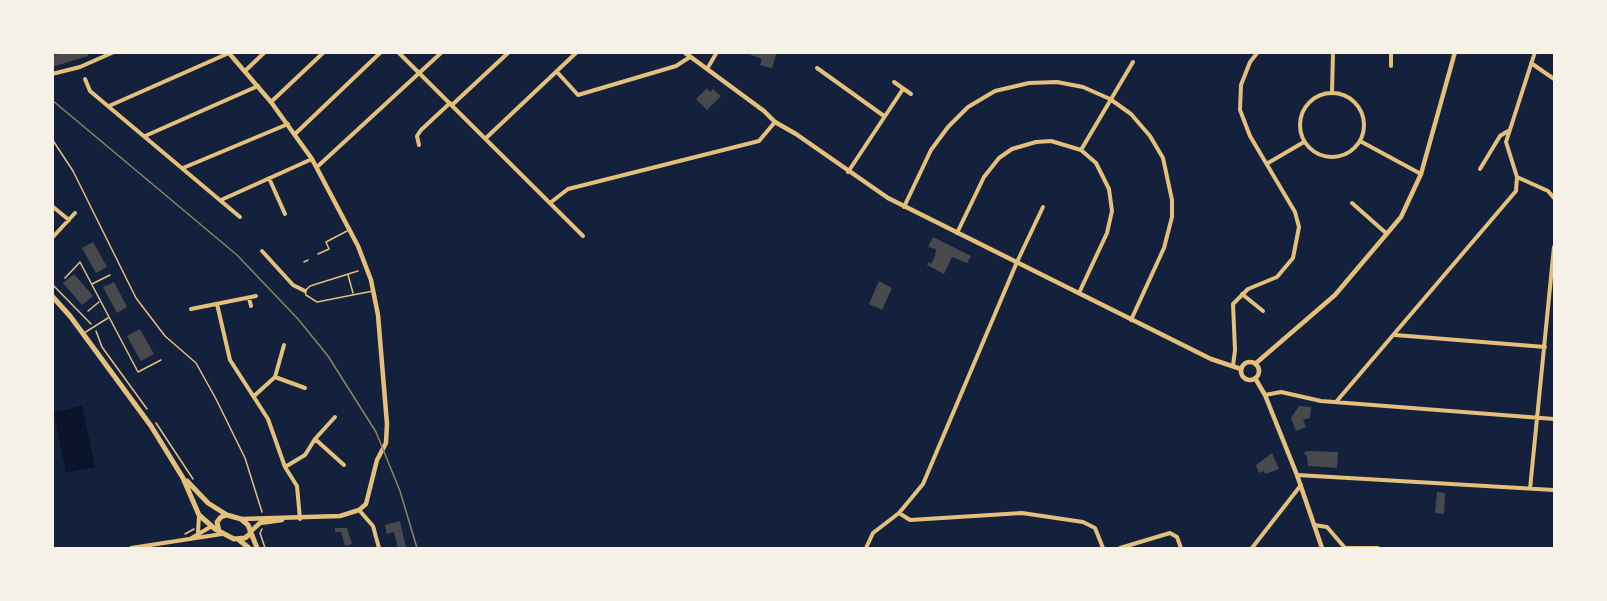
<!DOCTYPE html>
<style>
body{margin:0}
#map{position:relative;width:1607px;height:601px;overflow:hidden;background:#14213d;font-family:Barlow,sans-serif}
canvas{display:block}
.frame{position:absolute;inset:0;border:54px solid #f6f1e7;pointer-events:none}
</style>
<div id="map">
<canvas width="1607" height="601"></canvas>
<div class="frame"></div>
</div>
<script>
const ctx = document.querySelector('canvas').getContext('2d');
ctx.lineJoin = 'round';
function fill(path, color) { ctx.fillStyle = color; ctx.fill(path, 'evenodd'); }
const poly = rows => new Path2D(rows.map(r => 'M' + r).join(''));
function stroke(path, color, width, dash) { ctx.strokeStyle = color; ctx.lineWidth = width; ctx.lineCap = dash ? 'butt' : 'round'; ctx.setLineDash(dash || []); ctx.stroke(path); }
fill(poly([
 [82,406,95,467,66,473,54,412]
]), '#0b132b');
fill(poly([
 [65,52,87,52,88,56,52,67,52,56],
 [743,52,777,52,772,68,760,65,762,59],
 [707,88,710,92,713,89,721,96,707,110,696,99],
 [933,237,971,256,967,263,952,257,944,274,927,265,929,262,931,264,935,256,936,249,928,247],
 [93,242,107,267,96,273,82,248],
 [74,274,93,296,82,305,63,283],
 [879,281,892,288,882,310,869,304],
 [114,282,127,307,117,313,103,287],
 [140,329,154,354,141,361,127,336],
 [1299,406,1311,407,1310,418,1303,420,1306,427,1296,431,1291,418],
 [1306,451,1338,452,1337,468,1308,466,1307,456,1304,454],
 [1272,453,1279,469,1265,474,1264,471,1259,473,1256,465],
 [1437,492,1445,493,1444,514,1435,513],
 [400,521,406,548,398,548,394,532,387,534,385,525],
 [335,528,347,528,352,544,345,546,341,532,335,532]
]), '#48494c');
stroke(poly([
 [52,139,73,171,136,298,165,336,196,363,216,399,245,458,262,512],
 [52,284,91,324],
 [96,331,102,347,147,409],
 [156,423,193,479],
 [262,529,260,533,265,548],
 [185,534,194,529]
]), '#e5c07b', 1.5);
stroke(poly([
 [318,254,329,249,326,242,347,231],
 [304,262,308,260],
 [358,271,310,286,305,291,306,295,317,302,373,291],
 [348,275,353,293],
 [65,278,80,262,138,372,161,360],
 [92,284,110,275],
 [88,311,99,302],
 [84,333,108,318]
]), '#e5c07b', 1.5);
stroke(poly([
 [398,52,583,236],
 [1391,52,1391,66],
 [1531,63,1554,79],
 [817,68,884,116],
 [707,69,717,52],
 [246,70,265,52],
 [557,72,578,95,676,66,690,57],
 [52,74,80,67,114,52],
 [85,79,90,91,240,217],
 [894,82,911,94],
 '1300 125a32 32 0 1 1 64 0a32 32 0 1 1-64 0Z',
 [1332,93,1333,52],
 [271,102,324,52],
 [452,105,509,52],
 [109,106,229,53],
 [295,134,381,52],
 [145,136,258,86],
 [486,138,577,52],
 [1360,141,1421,174],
 [419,145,417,136,421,130,450,103],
 [1081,150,1133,62],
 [1268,163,1304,142],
 [317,167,442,52],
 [183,168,288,124],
 [1480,169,1500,136,1508,131],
 [848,172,903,89],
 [1517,177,1548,191,1554,198],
 [269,178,285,214],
 [221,200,312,159],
 [550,203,568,189,759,141,775,122],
 [1352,203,1387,234],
 [52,206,69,220],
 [904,207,931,150,948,127,968,107,995,91,1029,83,1057,82,1083,87,1110,99,1131,114,1150,136,1163,158,1172,200,1172,217,1164,248,1131,320],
 [957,233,984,177,999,158,1012,149,1036,142,1051,141,1081,150,1096,163,1109,189,1112,211,1107,233,1079,293],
 [52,238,75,213],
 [262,251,293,285,305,291],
 [1242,294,1263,311],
 [249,298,251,306],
 [217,304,230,360,268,419,285,467,297,486,300,519],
 [191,309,256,296],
 [1395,335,1545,347],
 [1233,366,1235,350,1233,304,1248,289,1277,277,1293,258,1299,227,1295,212,1250,136,1240,110,1241,85,1250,62,1258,52],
 [275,377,305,388],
 [1265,395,1281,392,1321,401,1554,419],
 [254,396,275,377,284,345],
 [1336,402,1516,191,1517,177,1506,142,1535,52],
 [315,439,344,465],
 [285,467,305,455,315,439,335,417],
 [1297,475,1554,490],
 [1530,489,1554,247],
 [359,510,373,526,379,548],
 [899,513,910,520,1022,513,1083,522,1095,528,1103,548],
 [1314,525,1327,527,1345,548],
 [198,532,199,516],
 [190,539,212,526],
 [131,548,222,534],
 [866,548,873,533,899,513,923,484,1017,262,1043,207],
 [1120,548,1170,533,1177,537,1181,548],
 [1252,548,1301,485],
 [1346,548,1378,548]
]), '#e5c07b', 4);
stroke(poly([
 [228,52,271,102,312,159,358,246,371,280,378,315,387,424,386,443,377,460,366,504,359,510,340,516,241,519],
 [684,52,764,111,775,122,796,134,888,198,1211,359,1241,369],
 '1241 371a9 9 0 1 1 18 0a9 9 0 1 1-18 0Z',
 [1255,364,1335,295,1401,217,1421,174,1455,52],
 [1255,378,1265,395,1297,475,1322,548],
 [250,532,260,523,282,520]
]), '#e5c07b', 4.5);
stroke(poly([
 [52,296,70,316,151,426,183,478,199,515,215,529,234,539,245,538,250,534],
 [187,481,208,503,227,515],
 [219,531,217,522,221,517,227,515,241,519,248,525,257,548],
 [239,540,249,548]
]), '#e5c07b', 5);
stroke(poly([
 [52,100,237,255,298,319,328,356,376,432,400,491,417,548]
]), '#918062', 1.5);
</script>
